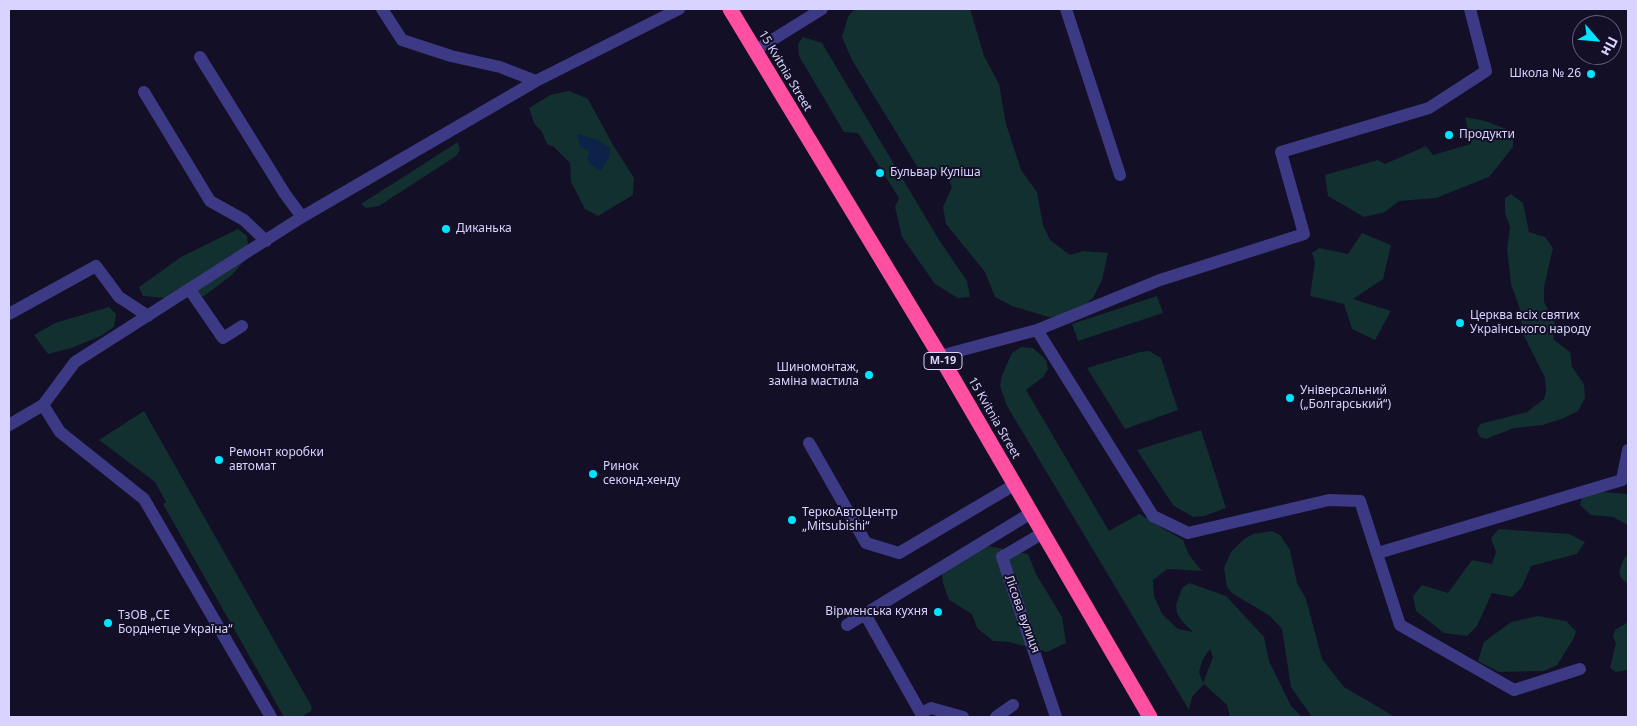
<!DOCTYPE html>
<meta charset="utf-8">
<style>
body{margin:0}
#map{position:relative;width:1637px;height:726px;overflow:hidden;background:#130f26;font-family:"Noto Sans",sans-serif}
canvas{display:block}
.frame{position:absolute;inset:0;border:10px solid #d9d4ff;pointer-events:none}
.north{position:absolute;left:1572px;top:15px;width:50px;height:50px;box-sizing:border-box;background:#130f26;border:1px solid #625e7d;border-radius:50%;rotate:117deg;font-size:14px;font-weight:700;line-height:20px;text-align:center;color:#d9d4ff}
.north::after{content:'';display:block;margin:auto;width:18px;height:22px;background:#00e5ff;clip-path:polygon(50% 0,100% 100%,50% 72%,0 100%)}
</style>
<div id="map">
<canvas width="1637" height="726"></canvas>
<div class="frame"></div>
<div class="north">Пн</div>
</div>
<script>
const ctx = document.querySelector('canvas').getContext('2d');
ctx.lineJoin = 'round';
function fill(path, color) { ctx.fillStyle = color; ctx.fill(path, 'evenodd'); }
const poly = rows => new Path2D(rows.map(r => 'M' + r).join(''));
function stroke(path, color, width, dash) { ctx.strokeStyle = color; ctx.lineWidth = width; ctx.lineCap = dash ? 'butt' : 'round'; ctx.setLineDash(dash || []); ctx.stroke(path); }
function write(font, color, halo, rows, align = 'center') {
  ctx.font = font + ' "Noto Sans",sans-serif'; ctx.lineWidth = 4; ctx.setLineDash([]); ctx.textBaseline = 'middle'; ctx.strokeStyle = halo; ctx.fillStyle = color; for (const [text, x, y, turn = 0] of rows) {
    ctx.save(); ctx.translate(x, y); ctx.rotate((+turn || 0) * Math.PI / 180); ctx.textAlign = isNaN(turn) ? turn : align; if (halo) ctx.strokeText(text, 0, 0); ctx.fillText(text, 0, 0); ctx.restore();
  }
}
fill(poly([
 [854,9,970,9,984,56,999,84,1006,124,1021,170,1037,192,1043,225,1050,240,1070,255,1083,251,1108,253,1102,280,1093,298,1080,309,1052,318,1012,306,995,297,985,272,946,224,943,207,952,187,945,172,921,173,852,60,842,37,848,17],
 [803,37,822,43,939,240,967,281,970,297,958,298,935,284,902,237,895,207,899,198,858,133,844,132,799,56,798,44],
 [569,91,588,99,613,145,634,178,633,195,598,216,585,209,571,182,570,163,554,147,547,144,542,132,534,123,529,108,550,95],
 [1465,117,1485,121,1509,130,1513,138,1513,147,1489,177,1436,198,1399,201,1385,212,1364,217,1328,196,1325,175,1378,160,1385,164,1426,146,1433,155,1471,144],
 [458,142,460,150,456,156,379,206,366,208,361,204],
 [1511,194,1523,203,1529,232,1545,237,1553,248,1544,287,1544,302,1555,323,1553,339,1570,352,1572,367,1584,384,1585,398,1578,411,1564,418,1543,425,1514,428,1486,439,1480,437,1477,430,1480,424,1527,412,1544,399,1546,392,1545,378,1522,332,1521,312,1511,284,1507,249,1510,227,1505,213,1505,198],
 [238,229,247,236,249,255,232,275,204,296,175,299,143,296,139,287,181,257],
 [1362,233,1391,245,1383,279,1353,299,1391,311,1375,340,1352,329,1344,304,1310,296,1315,262,1312,253,1319,248,1348,254],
 [1157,296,1163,313,1078,341,1072,324],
 [109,307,116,314,114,327,99,337,71,348,48,354,34,335,55,323],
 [1021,347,1033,348,1046,360,1048,369,1043,377,1026,390,1109,531,1139,514,1183,540,1189,555,1202,571,1167,569,1153,580,1154,596,1162,614,1178,629,1193,632,1182,621,1177,613,1176,605,1182,588,1189,583,1226,596,1264,637,1269,661,1291,706,1302,717,1230,717,1227,705,1204,684,1192,697,1189,710,1007,406,1000,386,1002,375,1012,353],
 [1210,649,1213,657,1203,683,1199,672,1203,659],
 [1149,351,1161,358,1178,410,1125,429,1087,368,1140,352],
 [144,411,312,707,311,711,301,717,284,717,163,504,166,502,155,482,99,440],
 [1201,430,1226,508,1204,516,1193,517,1173,505,1137,450],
 [1590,487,1603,492,1628,494,1628,525,1613,517,1591,515,1580,505,1584,491],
 [1499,529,1569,534,1585,542,1577,554,1531,566,1522,587,1512,597,1492,593,1477,626,1467,636,1444,633,1416,611,1413,596,1422,585,1448,593,1472,560,1492,564,1496,552,1491,538],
 [1272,531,1280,535,1290,550,1297,583,1306,599,1322,659,1344,687,1395,717,1312,717,1291,687,1282,629,1270,616,1232,593,1227,587,1224,568,1231,552,1244,539,1253,534],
 [989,546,1028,554,1036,574,1062,617,1066,643,1047,652,1009,642,993,641,977,628,972,614,949,600,943,583,941,567],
 [1628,555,1628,584,1621,578,1619,572,1624,558],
 [1538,616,1566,621,1576,631,1574,638,1557,665,1544,671,1499,672,1478,661,1484,642,1511,622],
 [1628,622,1628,670,1616,672,1610,668,1616,643,1613,637,1615,630]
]), '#12302f');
fill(poly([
 [577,134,598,140,610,148,610,156,601,171,590,164,587,157,590,152,580,146]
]), '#0c2248');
stroke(poly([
 [382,9,402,40,451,56,500,67,536,81],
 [1066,9,1120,175],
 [756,50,822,9],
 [200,57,285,194,302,217],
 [144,92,210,201,244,220,266,241],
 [190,290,223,338,242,326],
 [9,314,96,266,119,297,148,316],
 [1037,330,1153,516,1188,533,1329,500,1360,501,1400,625,1514,690,1580,669],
 [940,356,1037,330,1160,280,1304,234,1281,152,1429,108,1486,71,1470,9],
 [43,405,60,432,144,499,271,717],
 [9,425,43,405,75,362,302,217,536,81,679,9],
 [809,443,866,543,899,553,1014,485],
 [1043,533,1002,557,1056,717],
 [1378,553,1622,480,1628,450],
 [865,614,923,717],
 [847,625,1031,513],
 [921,713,931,708,963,717],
 [996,717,1013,705]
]), '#3d3a85', 12);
stroke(poly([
 [730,9,940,356,1150,717]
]), '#ff4fa3', 15);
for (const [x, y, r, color] of [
 [1591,74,5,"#00e5ff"],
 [1449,135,5,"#00e5ff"],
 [880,173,5,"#00e5ff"],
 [446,229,5,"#00e5ff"],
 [1460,323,5,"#00e5ff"],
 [869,375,5,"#00e5ff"],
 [1290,398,5,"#00e5ff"],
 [219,460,5,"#00e5ff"],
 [593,474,5,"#00e5ff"],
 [792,520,5,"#00e5ff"],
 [938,612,5,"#00e5ff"],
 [108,623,5,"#00e5ff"]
]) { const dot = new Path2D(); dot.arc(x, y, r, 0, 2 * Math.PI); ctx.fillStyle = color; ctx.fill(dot); stroke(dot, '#130f26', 2); }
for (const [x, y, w] of [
 [943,361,38]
]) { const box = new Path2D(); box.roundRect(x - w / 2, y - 8.5, w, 17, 4); ctx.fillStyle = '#130f26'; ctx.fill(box); stroke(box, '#d9d4ff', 1); }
write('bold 11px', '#d9d4ff', null, [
 ["М-19",943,361]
]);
write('12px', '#d9d4ff', '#130f26', [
 ["15 Kvitnia Street",785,71,59],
 ["15 Kvitnia Street",994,418,60],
 ["Лісова вулиця",1022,614,70]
]);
write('12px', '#d9d4ff', '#130f26', [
 ["Школа № 26",1581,74,"right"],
 ["Продукти",1459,135],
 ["Бульвар Куліша",890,173],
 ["Диканька",456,229],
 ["Церква всіх святих",1470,316],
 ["Українського народу",1470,330],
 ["Шиномонтаж,",859,368,"right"],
 ["заміна мастила",859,382,"right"],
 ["Універсальний",1300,391],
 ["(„Болгарський“)",1300,405],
 ["Ремонт коробки",229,453],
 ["автомат",229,467],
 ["Ринок",603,467],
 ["секонд-хенду",603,481],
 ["ТеркоАвтоЦентр",802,513],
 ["„Mitsubishi“",802,527],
 ["Вірменська кухня",928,612,"right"],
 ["ТзОВ „СЕ",118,616],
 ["Борднетце Україна“",118,630]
], 'left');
</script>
